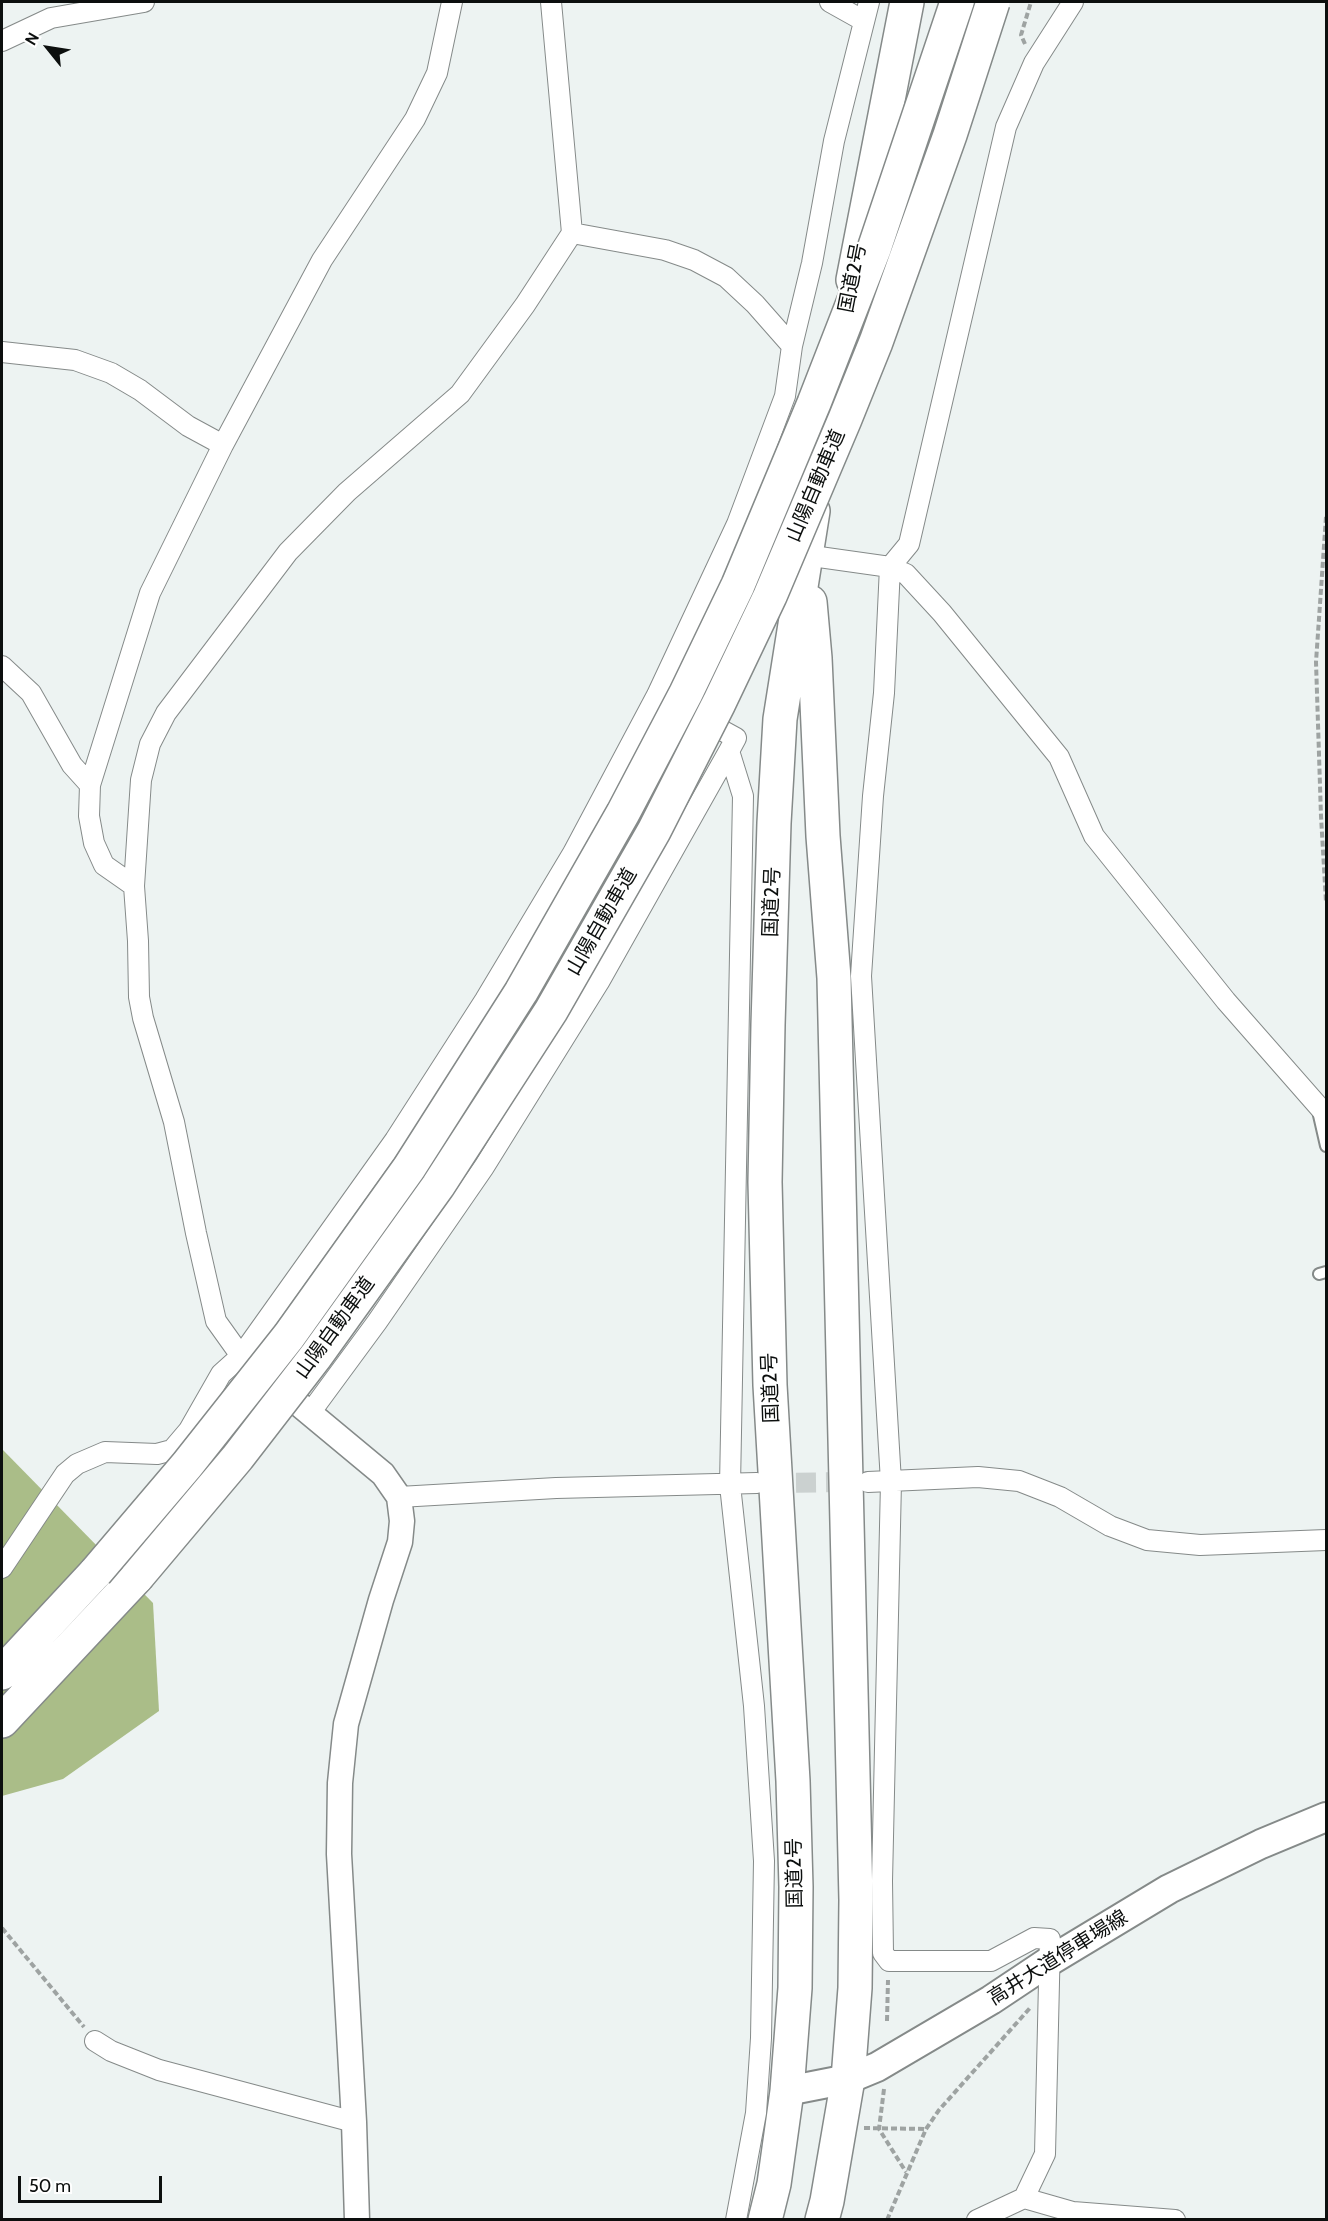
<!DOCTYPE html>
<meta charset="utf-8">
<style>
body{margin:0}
#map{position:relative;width:1328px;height:2221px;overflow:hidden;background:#edf3f2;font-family:Cabin,sans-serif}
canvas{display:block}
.frame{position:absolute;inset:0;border:3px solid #0c0f0e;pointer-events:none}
.north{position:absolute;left:18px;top:18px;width:60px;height:60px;-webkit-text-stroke:4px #fff;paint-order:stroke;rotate:300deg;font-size:16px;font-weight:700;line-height:24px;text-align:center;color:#0c0f0e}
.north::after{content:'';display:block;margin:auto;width:21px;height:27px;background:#0c0f0e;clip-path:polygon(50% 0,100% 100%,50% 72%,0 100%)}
.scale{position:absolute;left:18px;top:2176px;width:144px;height:27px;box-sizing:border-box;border:3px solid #0c0f0e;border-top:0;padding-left:8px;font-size:18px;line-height:21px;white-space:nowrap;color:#0c0f0e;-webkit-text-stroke:4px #fff;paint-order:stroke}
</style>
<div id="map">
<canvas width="1328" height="2221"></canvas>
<div class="frame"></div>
<div class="north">N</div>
<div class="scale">50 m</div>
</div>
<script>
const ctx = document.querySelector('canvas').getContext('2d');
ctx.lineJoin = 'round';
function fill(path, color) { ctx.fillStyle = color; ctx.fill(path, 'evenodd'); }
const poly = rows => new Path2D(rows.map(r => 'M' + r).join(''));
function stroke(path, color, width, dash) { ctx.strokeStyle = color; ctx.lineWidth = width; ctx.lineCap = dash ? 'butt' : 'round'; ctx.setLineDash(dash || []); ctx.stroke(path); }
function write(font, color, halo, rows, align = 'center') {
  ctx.font = font + ' Cabin,"Noto Sans JP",sans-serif'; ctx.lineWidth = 4.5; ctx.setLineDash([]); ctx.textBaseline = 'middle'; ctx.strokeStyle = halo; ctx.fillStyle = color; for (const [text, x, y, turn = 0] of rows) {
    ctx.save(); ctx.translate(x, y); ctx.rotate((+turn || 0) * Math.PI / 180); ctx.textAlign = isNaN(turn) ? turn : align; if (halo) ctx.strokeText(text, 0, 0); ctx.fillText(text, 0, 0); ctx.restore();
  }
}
fill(poly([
 [2,1449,153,1603,159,1711,63,1779,2,1796]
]), '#aabd88');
stroke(poly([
 [766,1483,857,1482]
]), '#cbd1d0', 20, [20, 10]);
const service = poly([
 [1318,1111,1326,1146],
 [1319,1274,1326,1272]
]);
const minor = poly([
 [830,2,864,21],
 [2,41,51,18,144,2],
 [572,233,665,250,694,260,726,277,755,304,792,346],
 [2,352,75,360,111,373,140,390,188,426,223,445],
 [750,529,805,555,890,567,906,574,942,613,1059,757,1094,836,1226,1001,1326,1115],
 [2,666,31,693,72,765,90,785],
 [729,751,743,796,730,1485,754,1706,764,1861,761,2038,756,2113,736,2220],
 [134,886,104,865,94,843,89,816,90,785,150,593,223,445,322,260,415,119,437,73,452,2],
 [241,1356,216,1321,196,1233,174,1122,143,1018,139,997,138,941,134,886,141,780,150,744,166,713,288,552,347,492,460,394,525,305,572,233,551,2],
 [310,1413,377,1322,484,1167,599,982,729,751,736,738,670,702],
 [868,1482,978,1477,1019,1481,1060,1497,1110,1526,1147,1540,1200,1545,1326,1540],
 [399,1497,556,1488,757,1483],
 [2,1568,65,1474,77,1464,105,1452,157,1454,172,1450,189,1430,221,1374,241,1356,395,1140,485,1000,573,853,657,695,737,524,785,396,792,346,812,263,834,141,869,2],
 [95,2041,111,2051,159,2070,354,2122],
 [1024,2198,1073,2212,1175,2220],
 [977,2220,1024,2198,1045,2154,1050,1939,1034,1938,991,1961,889,1961,883,1953,882,1881,891,1482,861,976,873,796,884,693,890,567,909,544,1006,127,1034,63,1073,2]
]);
const tertiary = poly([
 [241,1356,383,1474,399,1497,402,1521,400,1542,381,1600,346,1724,340,1783,339,1854,354,2122,357,2220]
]);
const secondary = poly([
 [787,2091,848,2079,877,2067,991,2000,1048,1962,1169,1889,1261,1844,1326,1817]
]);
const trunk = poly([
 [853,280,907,2],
 [810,602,815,658,823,836,834,978,856,1900,855,1988,848,2079,827,2201,822,2220],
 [765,2220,774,2184,787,2091,795,1988,796,1887,793,1781,770,1385,765,1182,768,1025,774,823,780,719,813,511]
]);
const motorway = poly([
 [2,1673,96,1572],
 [2,1721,137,1577]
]);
stroke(service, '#858a89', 14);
stroke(minor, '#858a89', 22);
stroke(tertiary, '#858a89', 27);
stroke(secondary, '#858a89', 32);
stroke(trunk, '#858a89', 36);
stroke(motorway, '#858a89', 36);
stroke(poly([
 [1025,44,1021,35,1031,2],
 [1326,517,1316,662,1321,816,1326,902],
 [2,1928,84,2027],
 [887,2021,888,1980],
 [884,2089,879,2129,906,2172],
 [864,2128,926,2129],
 [887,2220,926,2129,939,2110,1030,2008]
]), '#9ea3a2', 4, [6, 3]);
stroke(service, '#fff', 10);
stroke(minor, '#fff', 20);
stroke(tertiary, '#fff', 24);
stroke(secondary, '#fff', 28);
stroke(trunk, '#fff', 33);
stroke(motorway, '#fff', 33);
const motorwayBridge = poly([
 [96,1572,187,1465,289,1336,409,1168,521,992,623,813,686,693,738,585,814,403,874,249,957,2],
 [137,1577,238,1457,316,1356,438,1186,551,1011,654,831,719,703,770,596,845,419,876,342,905,261,950,135,993,2]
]);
stroke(motorwayBridge, '#858a89', 36, []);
stroke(motorwayBridge, '#fff', 33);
write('20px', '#0c0f0e', '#fff', [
 ["国道2号",853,278,-79],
 ["山陽自動車道",816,486,-67],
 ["国道2号",772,902,-88],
 ["山陽自動車道",602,922,-60],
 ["山陽自動車道",335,1328,-54],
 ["国道2号",771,1388,-92],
 ["国道2号",795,1873,-91],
 ["高井大道停車場線",1058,1958,-32]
]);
</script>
